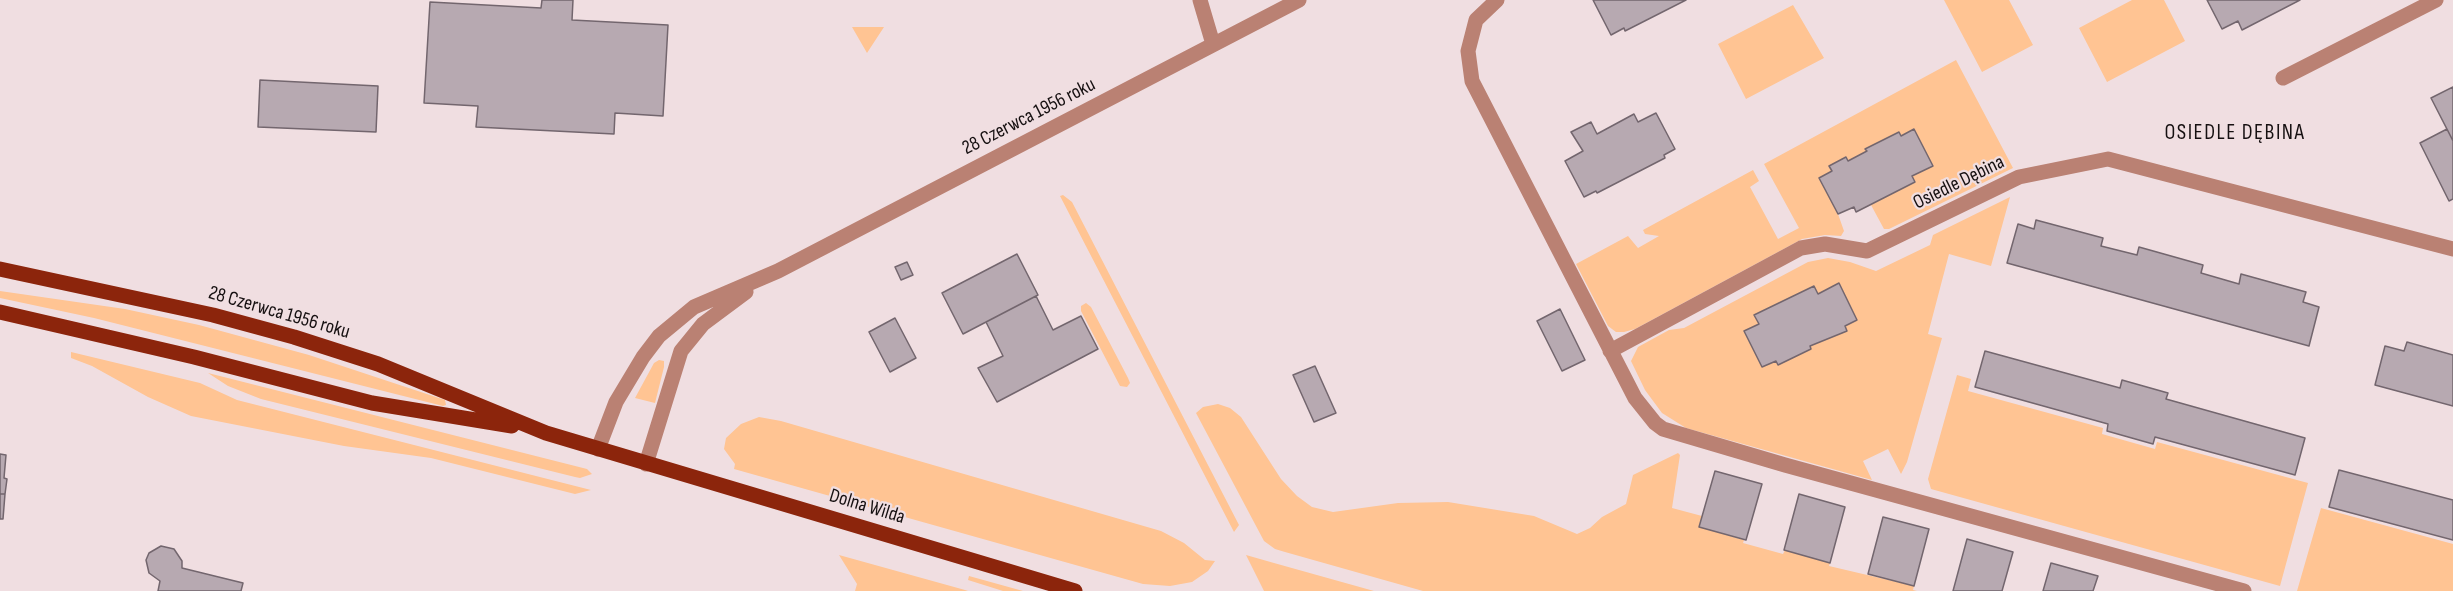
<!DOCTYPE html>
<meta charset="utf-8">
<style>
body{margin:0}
canvas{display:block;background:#f0dee1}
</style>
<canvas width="2453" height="591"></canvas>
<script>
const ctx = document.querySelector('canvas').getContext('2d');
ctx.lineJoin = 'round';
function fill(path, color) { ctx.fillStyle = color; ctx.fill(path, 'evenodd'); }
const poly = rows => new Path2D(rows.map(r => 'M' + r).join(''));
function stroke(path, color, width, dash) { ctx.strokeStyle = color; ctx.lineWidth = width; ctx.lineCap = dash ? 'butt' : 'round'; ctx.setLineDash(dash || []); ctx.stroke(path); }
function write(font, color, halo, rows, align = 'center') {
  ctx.font = font + ' "Sofia Sans Condensed",sans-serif'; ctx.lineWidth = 4.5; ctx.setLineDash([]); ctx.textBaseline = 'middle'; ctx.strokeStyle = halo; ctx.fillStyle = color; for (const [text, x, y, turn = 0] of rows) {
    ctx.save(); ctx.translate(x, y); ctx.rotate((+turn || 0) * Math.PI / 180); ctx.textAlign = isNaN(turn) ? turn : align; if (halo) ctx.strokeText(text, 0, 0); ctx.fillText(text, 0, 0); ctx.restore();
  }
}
fill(poly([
 [1944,0,2009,0,2033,45,1982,72],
 [2132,0,2164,0,2185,41,2107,82,2079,28],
 [1793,5,1824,58,1746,99,1718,44],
 [852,27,884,27,867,53],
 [1956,60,2013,168,1889,229,1884,229,1871,205,1856,212,1853,207,1838,214,1844,231,1841,236,1825,235,1802,239,1635,329,1624,332,1616,332,1608,326,1576,264,1628,236,1638,248,1659,236,1645,234,1643,230,1753,170,1759,181,1750,187,1778,239,1799,228,1764,164],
 [1063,195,1072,202,1239,525,1234,532,1060,196],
 [2010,197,1991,266,1949,254,1928,334,1942,338,1907,462,1901,474,1888,449,1863,461,1872,480,1686,428,1662,413,1645,390,1631,361,1638,347,1669,330,1684,328,1808,262,1828,258,1850,262,1876,271,1930,245,1933,235],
 [0,291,125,309,199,325,309,355,445,400,446,405,443,406,94,318,0,298],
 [1086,303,1091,307,1128,378,1130,383,1127,387,1120,386,1081,311,1081,306],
 [71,352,200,383,237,400,591,490,575,494,431,458,344,446,191,416,148,397,92,366,71,358],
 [659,360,664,361,664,367,655,403,635,398,654,363],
 [208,373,587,469,592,474,580,478,575,477,261,399,228,386],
 [1957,375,1971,379,1968,391,2103,428,2102,434,2155,449,2157,442,2308,483,2280,586,1931,489,1928,479],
 [1218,404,1230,408,1241,417,1281,479,1297,496,1312,507,1333,512,1398,503,1448,502,1534,516,1577,534,1590,528,1602,517,1626,504,1633,475,1678,453,1680,455,1672,508,1702,516,1700,527,1744,540,1743,543,1783,554,1785,550,1830,563,1829,566,1914,586,1913,590,1917,591,1423,591,1285,552,1275,549,1264,541,1196,413,1203,407],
 [759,417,781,421,1161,531,1184,543,1205,560,1215,561,1208,571,1192,582,1170,586,1143,584,734,469,735,464,724,449,726,438,741,424],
 [2321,508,2453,544,2453,591,2297,591],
 [839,555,965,590,968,591,855,591,857,584],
 [1246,555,1274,563,1374,591,1264,591],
 [969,576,1023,591,1003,591,968,580]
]), '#ffc493');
const building = poly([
 [542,0,573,0,572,20,668,25,663,116,615,113,614,134,476,127,478,106,424,103,430,2,541,8,542,0],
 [1593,0,1686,0,1625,31,1624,28,1611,35,1593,0],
 [2207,0,2300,0,2242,30,2238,21,2222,29,2207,0],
 [260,80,378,86,376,132,258,127,260,80],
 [2453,87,2453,141,2431,98,2453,87],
 [1656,113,1675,149,1664,155,1665,158,1597,193,1596,191,1584,197,1565,161,1583,151,1571,132,1591,122,1597,134,1634,114,1638,122,1656,113],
 [1914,129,1933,166,1912,176,1915,182,1856,212,1854,207,1838,214,1819,178,1832,171,1829,166,1846,157,1848,161,1867,151,1865,149,1899,132,1901,136,1914,129],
 [2447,129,2453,141,2453,199,2449,201,2420,143,2447,129],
 [2036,220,2103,238,2101,246,2137,255,2139,247,2203,265,2201,273,2239,284,2241,274,2306,292,2303,302,2319,307,2309,346,2007,263,2018,224,2034,229,2036,220],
 [1017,254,1038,295,963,334,942,293,1017,254],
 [907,262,913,275,901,280,895,267,907,262],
 [1839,283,1857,320,1845,326,1847,331,1810,346,1811,349,1778,365,1776,361,1762,367,1744,331,1759,324,1754,315,1814,286,1818,294,1839,283],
 [1036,296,1053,330,1081,316,1098,349,997,402,978,368,1003,356,986,322,1036,296],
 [1560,309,1585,360,1562,371,1537,321,1560,309],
 [895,318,916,358,890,372,869,332,895,318],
 [2407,342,2453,355,2453,406,2375,385,2385,346,2404,351,2407,342],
 [1985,351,2120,388,2122,380,2168,393,2166,399,2305,438,2295,475,2155,437,2153,444,2107,431,2108,424,1975,387,1985,351],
 [1315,366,1336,413,1314,422,1293,375,1315,366],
 [0,454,6,455,4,478,7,479,5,494,0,494,0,454],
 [2339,470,2453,500,2453,540,2329,507,2339,470],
 [1715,471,1762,484,1746,540,1699,527,1715,471],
 [0,494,5,494,3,519,0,519,0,494],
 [1799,494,1845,507,1830,563,1784,550,1799,494],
 [1883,517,1929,529,1914,586,1868,574,1883,517],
 [1967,539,2013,552,2002,591,1953,591,1967,539],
 [161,546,174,549,182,561,182,568,243,583,241,591,158,591,160,581,149,573,146,560,149,553,161,546],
 [2051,563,2098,576,2093,591,2043,591,2051,563]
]);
fill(building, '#b7a9b1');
stroke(building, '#73666e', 1.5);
stroke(poly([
 [1200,0,1213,44],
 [1497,0,1476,20,1468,51,1472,81,1635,398,1655,423,1663,429,1785,465,2244,591],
 [2283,78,2436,0],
 [1610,351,1801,248,1825,244,1867,251,2019,177,2108,159,2453,249],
 [598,449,616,402,643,357,659,336,694,307,778,271,1299,0],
 [646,464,681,351,703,324,746,292]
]), '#ba8173', 15);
stroke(poly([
 [0,269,213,315,294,337,378,364,546,433,1075,591],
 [0,312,194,357,372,403,512,426]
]), '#8c250c', 15);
write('20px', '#161011', '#f0dee1', [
 ["28 Czerwca 1956 roku",1029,117,-27],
 ["Osiedle Dębina",1959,183,-26],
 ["28 Czerwca 1956 roku",279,313,16],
 ["Dolna Wilda",867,507,17]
]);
ctx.letterSpacing = '1.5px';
write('22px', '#161011', '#f0dee1', [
 ["OSIEDLE DĘBINA",2235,133]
]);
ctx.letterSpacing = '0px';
</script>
